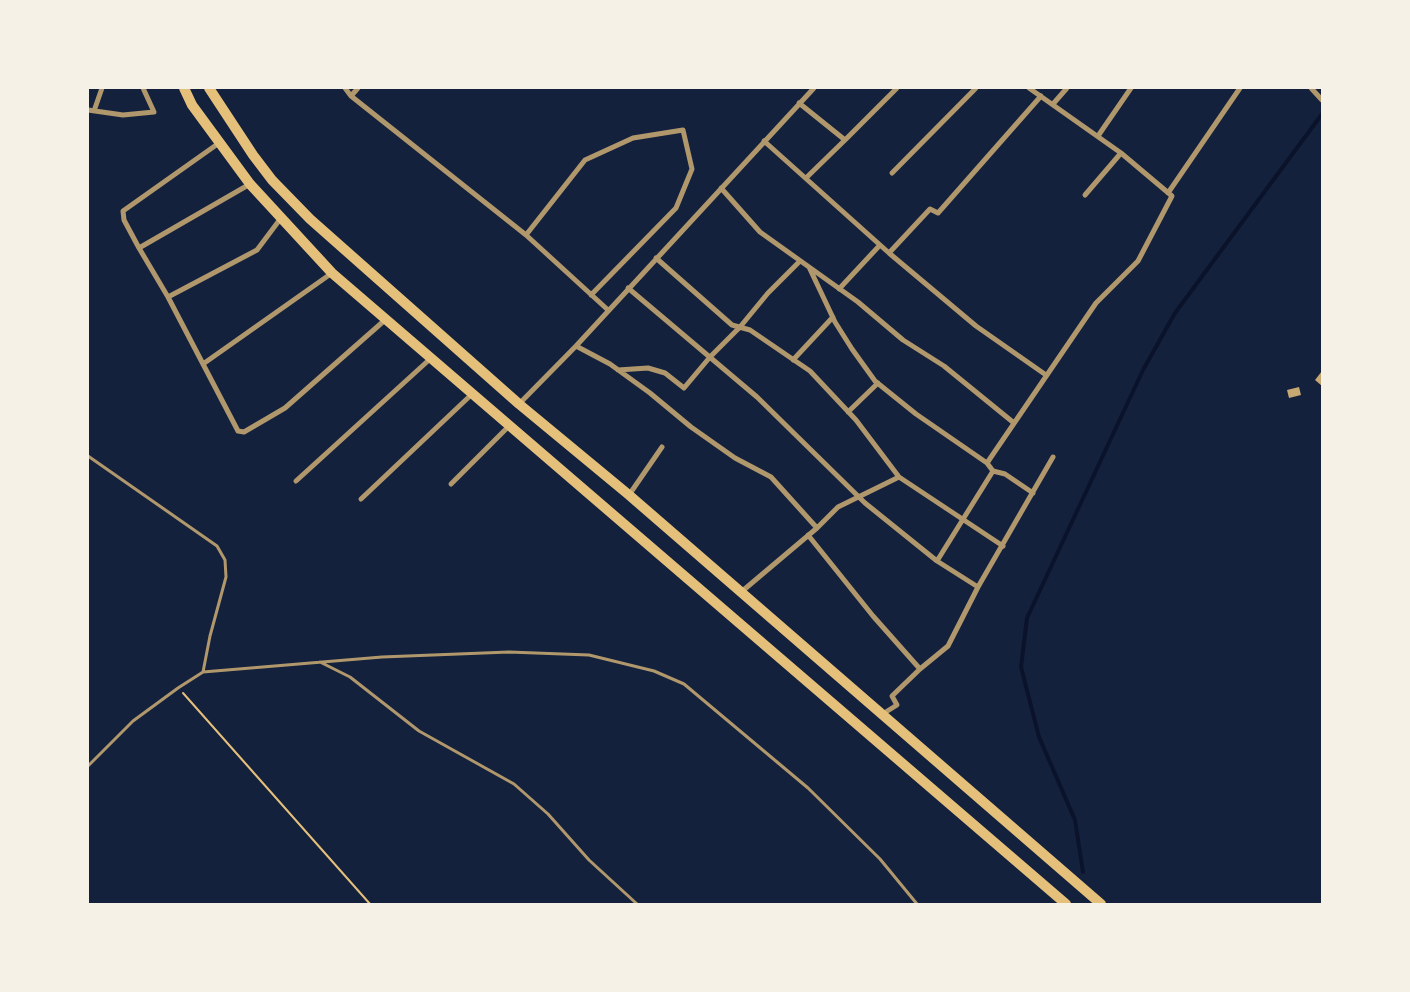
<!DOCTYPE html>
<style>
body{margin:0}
#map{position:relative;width:1410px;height:992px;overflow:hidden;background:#14213d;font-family:"Work Sans",sans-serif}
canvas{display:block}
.frame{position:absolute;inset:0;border:89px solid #f6f1e7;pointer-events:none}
</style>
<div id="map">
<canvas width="1410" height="992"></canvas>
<div class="frame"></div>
</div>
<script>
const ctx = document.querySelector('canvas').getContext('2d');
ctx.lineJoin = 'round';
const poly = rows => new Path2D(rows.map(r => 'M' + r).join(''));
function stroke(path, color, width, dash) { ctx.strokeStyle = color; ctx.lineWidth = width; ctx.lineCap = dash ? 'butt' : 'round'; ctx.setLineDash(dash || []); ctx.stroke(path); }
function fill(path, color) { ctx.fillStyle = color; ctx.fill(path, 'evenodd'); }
stroke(poly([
 [1083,872,1075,820,1039,737,1021,667,1027,618,1143,370,1175,313,1322,114]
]), '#0b132b', 4);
fill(poly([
 [1322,371,1322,386,1315,380],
 [1299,387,1301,395,1289,398,1287,390]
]), '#c6a872');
stroke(poly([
 [183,693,370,904]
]), '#e5c07b', 2);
stroke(poly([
 [88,456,217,546,225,560,226,577,210,636,203,672],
 [320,662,350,677,419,731,514,784,548,814,589,860,637,904],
 [88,766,133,721,178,688,203,672,382,657,509,652,589,655,654,671,684,684,808,788,880,859,917,904]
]), '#b1986c', 3);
stroke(poly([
 [345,88,351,96,526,235,608,310],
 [1311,88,1322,100],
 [351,96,358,88],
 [799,103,845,140,897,88],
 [1053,104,1067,88],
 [88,110,123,115,154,112,143,88],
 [94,111,102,88],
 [1098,136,1131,88],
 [764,141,889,253,976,326,1046,375],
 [219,143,123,211,124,220,139,248,168,297,238,431,244,432,285,408,385,320],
 [892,173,976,88],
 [807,177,845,140],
 [721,188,760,232,809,267,835,322,852,349,875,381,916,414,987,463,993,471,937,561],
 [1168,193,1240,88],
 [1085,195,1121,153],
 [526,235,585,160,633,138,683,130,692,169,676,208,591,295],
 [139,248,250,184],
 [889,253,930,209,938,213,1041,96],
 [656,258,732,325,750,330,810,371,856,420,899,477,1003,546],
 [809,267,858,302,903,340,944,366,1014,423],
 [628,288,757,397,865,503,937,561,978,587],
 [839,289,880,245],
 [168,297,257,250,281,218],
 [576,346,610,364,650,393,691,427,735,458,771,477,817,528],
 [793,360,833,317],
 [203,364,332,273],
 [618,370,648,368,665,373,684,388,710,357,740,327,768,293,800,261],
 [519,404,576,346,814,88],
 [848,412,878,383],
 [987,463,1096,303,1138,261,1172,196,1121,153,1029,88],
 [993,471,1005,474,1033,493],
 [296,481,430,359],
 [451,484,508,427],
 [629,495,662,447],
 [361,499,471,395],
 [808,535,873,616,920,669],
 [740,593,817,528,838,507,899,477],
 [881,715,897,705,892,696,920,669,948,646,978,587,1053,457]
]), '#b1986c', 5);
stroke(poly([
 [184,88,192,105,250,184,332,273,1066,904],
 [209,88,253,155,272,180,310,219,519,404,629,495,1101,904]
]), '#e5c07b', 10);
</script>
